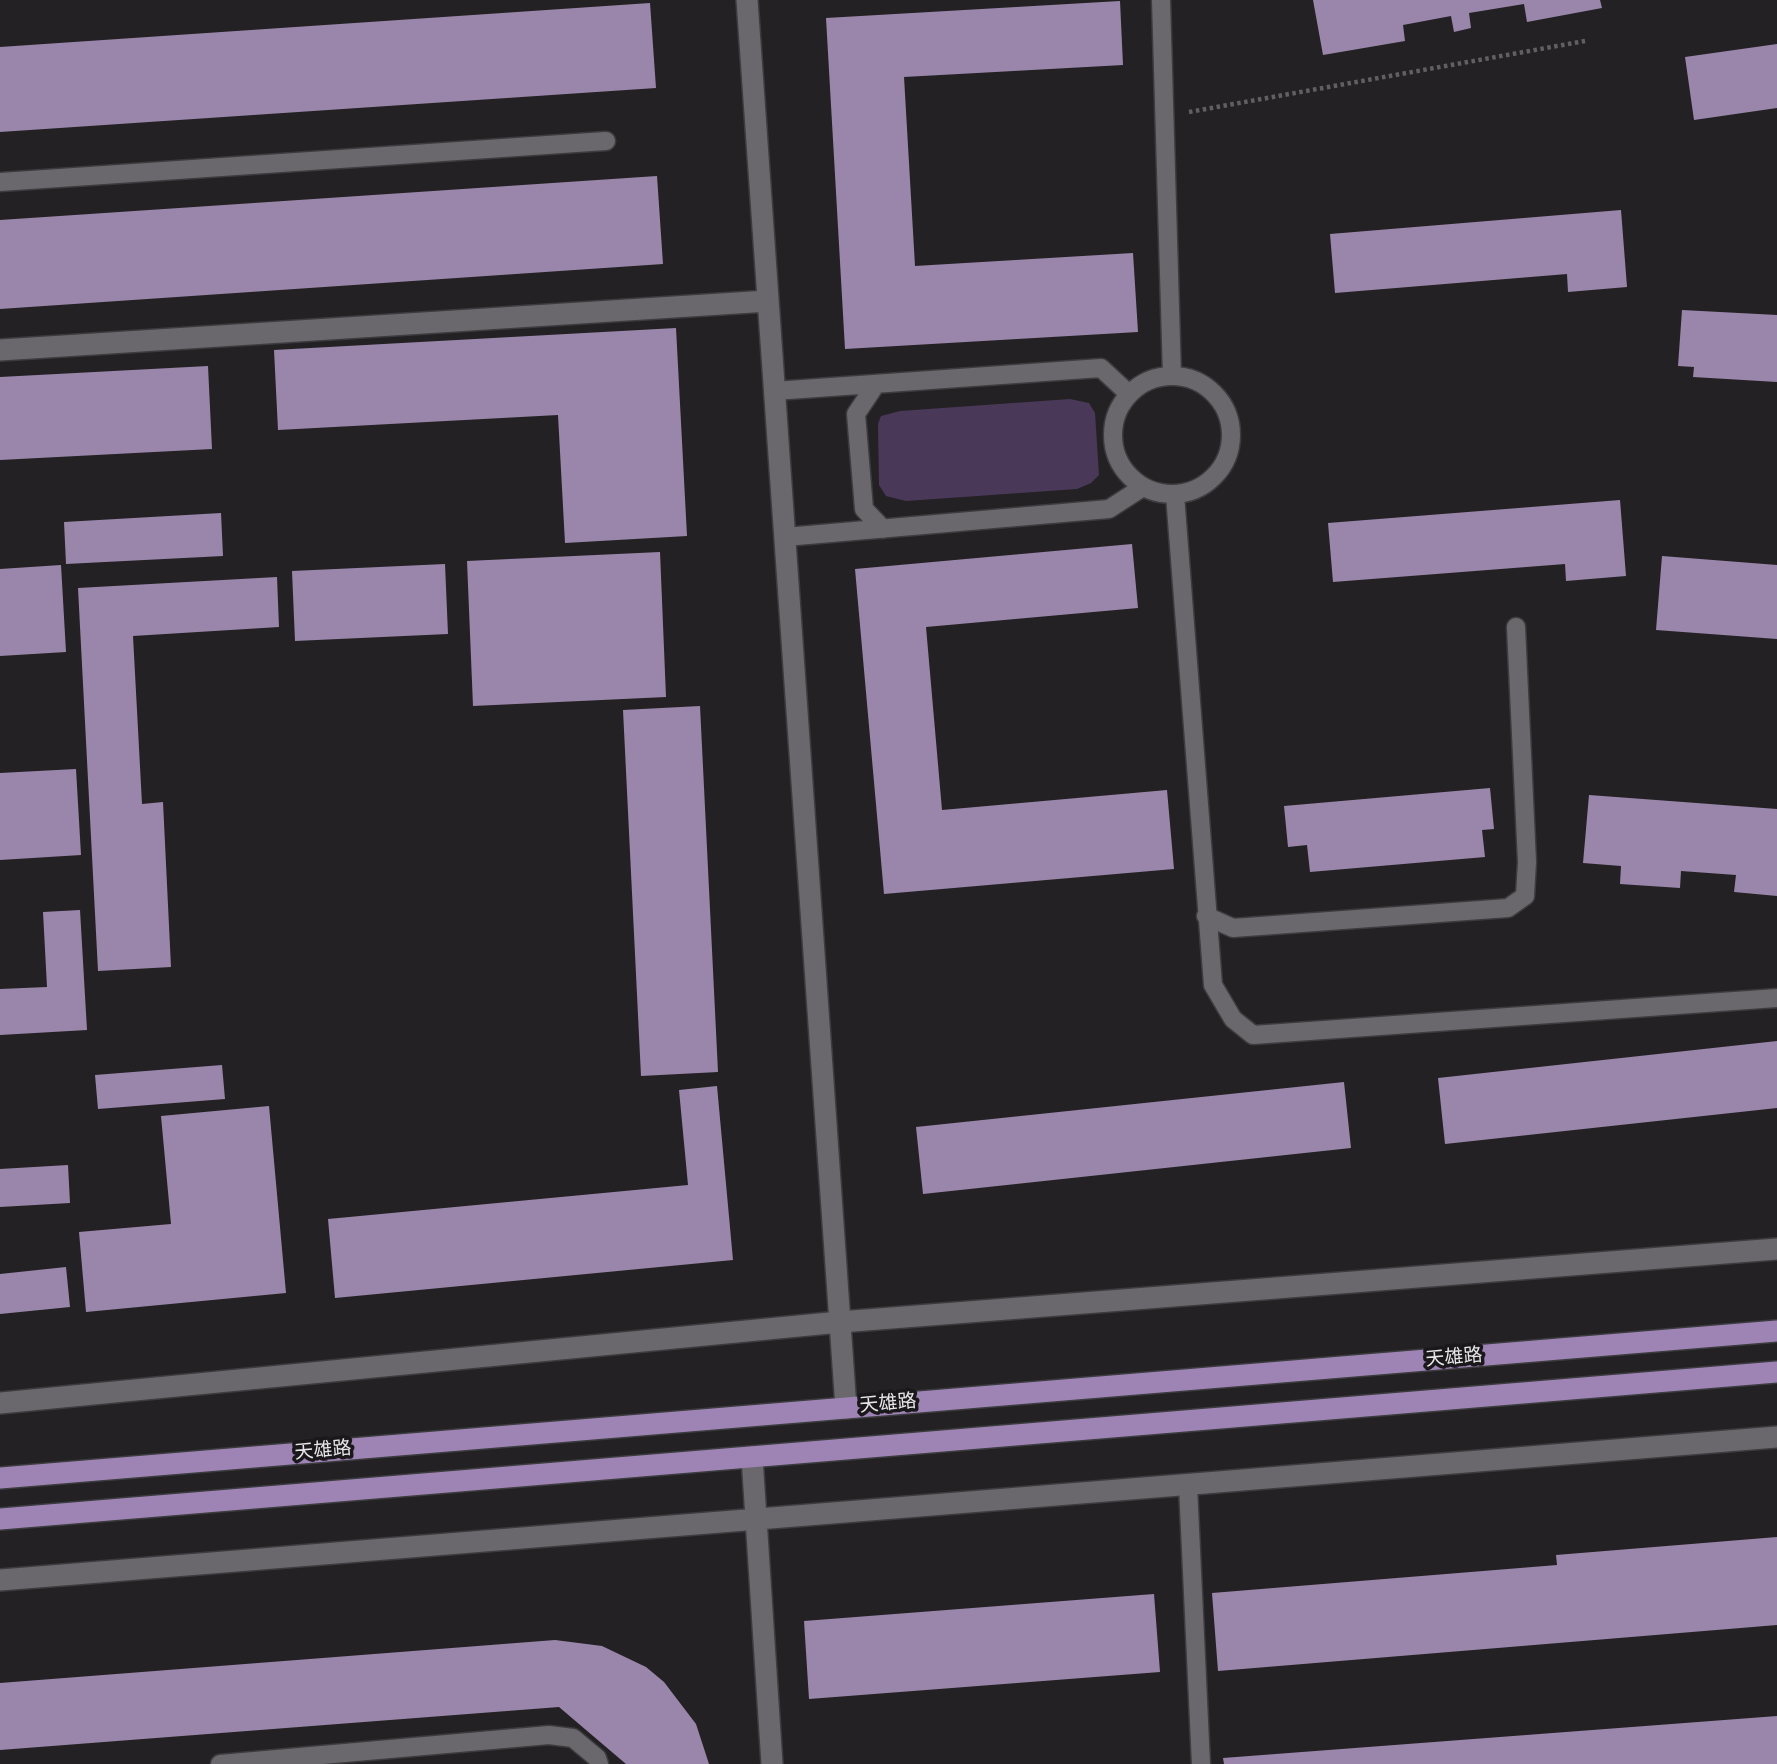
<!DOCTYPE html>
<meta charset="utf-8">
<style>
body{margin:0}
canvas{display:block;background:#232124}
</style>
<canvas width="1777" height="1764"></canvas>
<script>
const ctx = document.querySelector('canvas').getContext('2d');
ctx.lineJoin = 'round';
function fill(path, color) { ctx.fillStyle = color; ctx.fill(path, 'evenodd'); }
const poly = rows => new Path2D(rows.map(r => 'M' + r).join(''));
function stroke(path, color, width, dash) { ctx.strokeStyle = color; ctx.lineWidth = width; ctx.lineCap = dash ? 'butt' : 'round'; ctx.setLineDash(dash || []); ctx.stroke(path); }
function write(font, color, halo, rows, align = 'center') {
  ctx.font = font + ' "Varela Round","Noto Sans SC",sans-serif'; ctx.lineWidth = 7; ctx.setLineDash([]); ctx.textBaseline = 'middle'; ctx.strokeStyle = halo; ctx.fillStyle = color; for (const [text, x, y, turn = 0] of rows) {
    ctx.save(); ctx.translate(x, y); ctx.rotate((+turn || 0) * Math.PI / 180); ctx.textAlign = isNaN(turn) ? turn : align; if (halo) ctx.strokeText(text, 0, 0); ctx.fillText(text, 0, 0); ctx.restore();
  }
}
fill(poly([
 [1070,399,1089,403,1095,413,1099,475,1091,483,1077,489,906,501,886,496,879,485,878,424,881,416,900,411]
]), '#493857');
fill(poly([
 [1313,0,1600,0,1602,8,1527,22,1524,4,1469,13,1471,28,1454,32,1451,16,1403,25,1405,41,1323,55],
 [1120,1,1123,65,904,77,915,266,1133,253,1138,332,845,349,826,18],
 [650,3,656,88,0,132,0,47],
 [1777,44,1777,108,1694,120,1685,57],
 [657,176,663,264,0,309,0,220],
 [1621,210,1627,287,1568,292,1567,274,1335,293,1330,234],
 [1682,310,1777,315,1777,382,1693,377,1694,367,1678,366],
 [676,328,687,536,565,543,558,415,278,430,274,350],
 [208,366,212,449,0,460,0,377],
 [1620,500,1626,576,1566,581,1565,564,1333,582,1328,523],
 [221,513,223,556,66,564,64,522],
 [1132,544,1138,608,926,627,942,810,1167,790,1174,869,884,894,855,569],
 [660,552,666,697,473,706,467,561],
 [1662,556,1777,565,1777,639,1656,630],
 [445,564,448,634,295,641,292,571],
 [61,565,66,652,0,656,0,569],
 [277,577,279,627,133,636,142,804,163,802,171,967,98,971,78,588],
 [700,706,718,1072,641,1076,623,710],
 [76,769,81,855,0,860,0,773],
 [1490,788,1494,829,1482,830,1485,857,1310,872,1307,845,1288,847,1284,806],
 [1589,795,1777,809,1777,896,1734,892,1736,875,1681,871,1680,888,1620,884,1621,866,1583,863],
 [80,910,87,1030,0,1035,0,989,47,987,43,912],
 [1777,1041,1777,1108,1445,1144,1438,1078],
 [222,1065,225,1099,98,1109,95,1075],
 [1344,1082,1351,1148,923,1194,916,1127],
 [717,1086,733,1260,335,1298,328,1219,688,1185,679,1090],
 [269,1106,286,1293,86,1312,79,1232,171,1224,161,1116],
 [68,1165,70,1203,0,1207,0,1169],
 [66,1267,70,1307,0,1314,0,1274],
 [1777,1537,1777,1625,1218,1671,1212,1593,1557,1565,1556,1555],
 [1154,1594,1160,1672,809,1699,804,1621],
 [555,1640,602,1646,646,1667,664,1682,696,1724,709,1764,626,1764,559,1707,0,1750,0,1683],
 [1777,1716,1777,1764,1224,1764,1223,1758]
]), '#9a86aa');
const lane = poly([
 [1161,0,1172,376],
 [0,182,606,141],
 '1113 435a59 59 0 1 1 118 0a59 59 0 1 1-118 0Z',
 [876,384,856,414,864,509,883,529],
 [774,391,1101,368,1129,394],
 [1175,495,1213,985,1233,1019,1253,1035,1777,998],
 [785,537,1109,509,1143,487],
 [1206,916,1233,928,1508,908,1525,896,1527,862,1516,627],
 [1188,1486,1201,1764],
 [220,1764,549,1735,573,1738,597,1758,599,1764]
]);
const street = poly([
 [747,0,846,1408],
 [0,350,768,301],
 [0,1403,840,1322,1777,1249],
 [752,1457,772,1764],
 [0,1580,1777,1437]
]);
const primary = poly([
 [0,1478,1777,1331],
 [0,1519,1777,1372]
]);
stroke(lane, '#3c3b3e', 21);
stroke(street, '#3c3b3e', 24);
stroke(primary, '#3c3b3e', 24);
stroke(poly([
 [1189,112,1585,41]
]), '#615f62', 4.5, [3.5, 3.5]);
stroke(lane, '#6a686c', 18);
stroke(street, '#6a686c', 21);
stroke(primary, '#9e84b5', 21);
write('19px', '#e7e6e8', '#1a181b', [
 ["天雄路",1454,1358,-5],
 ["天雄路",888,1404,-5],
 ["天雄路",323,1451,-5]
]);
</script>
